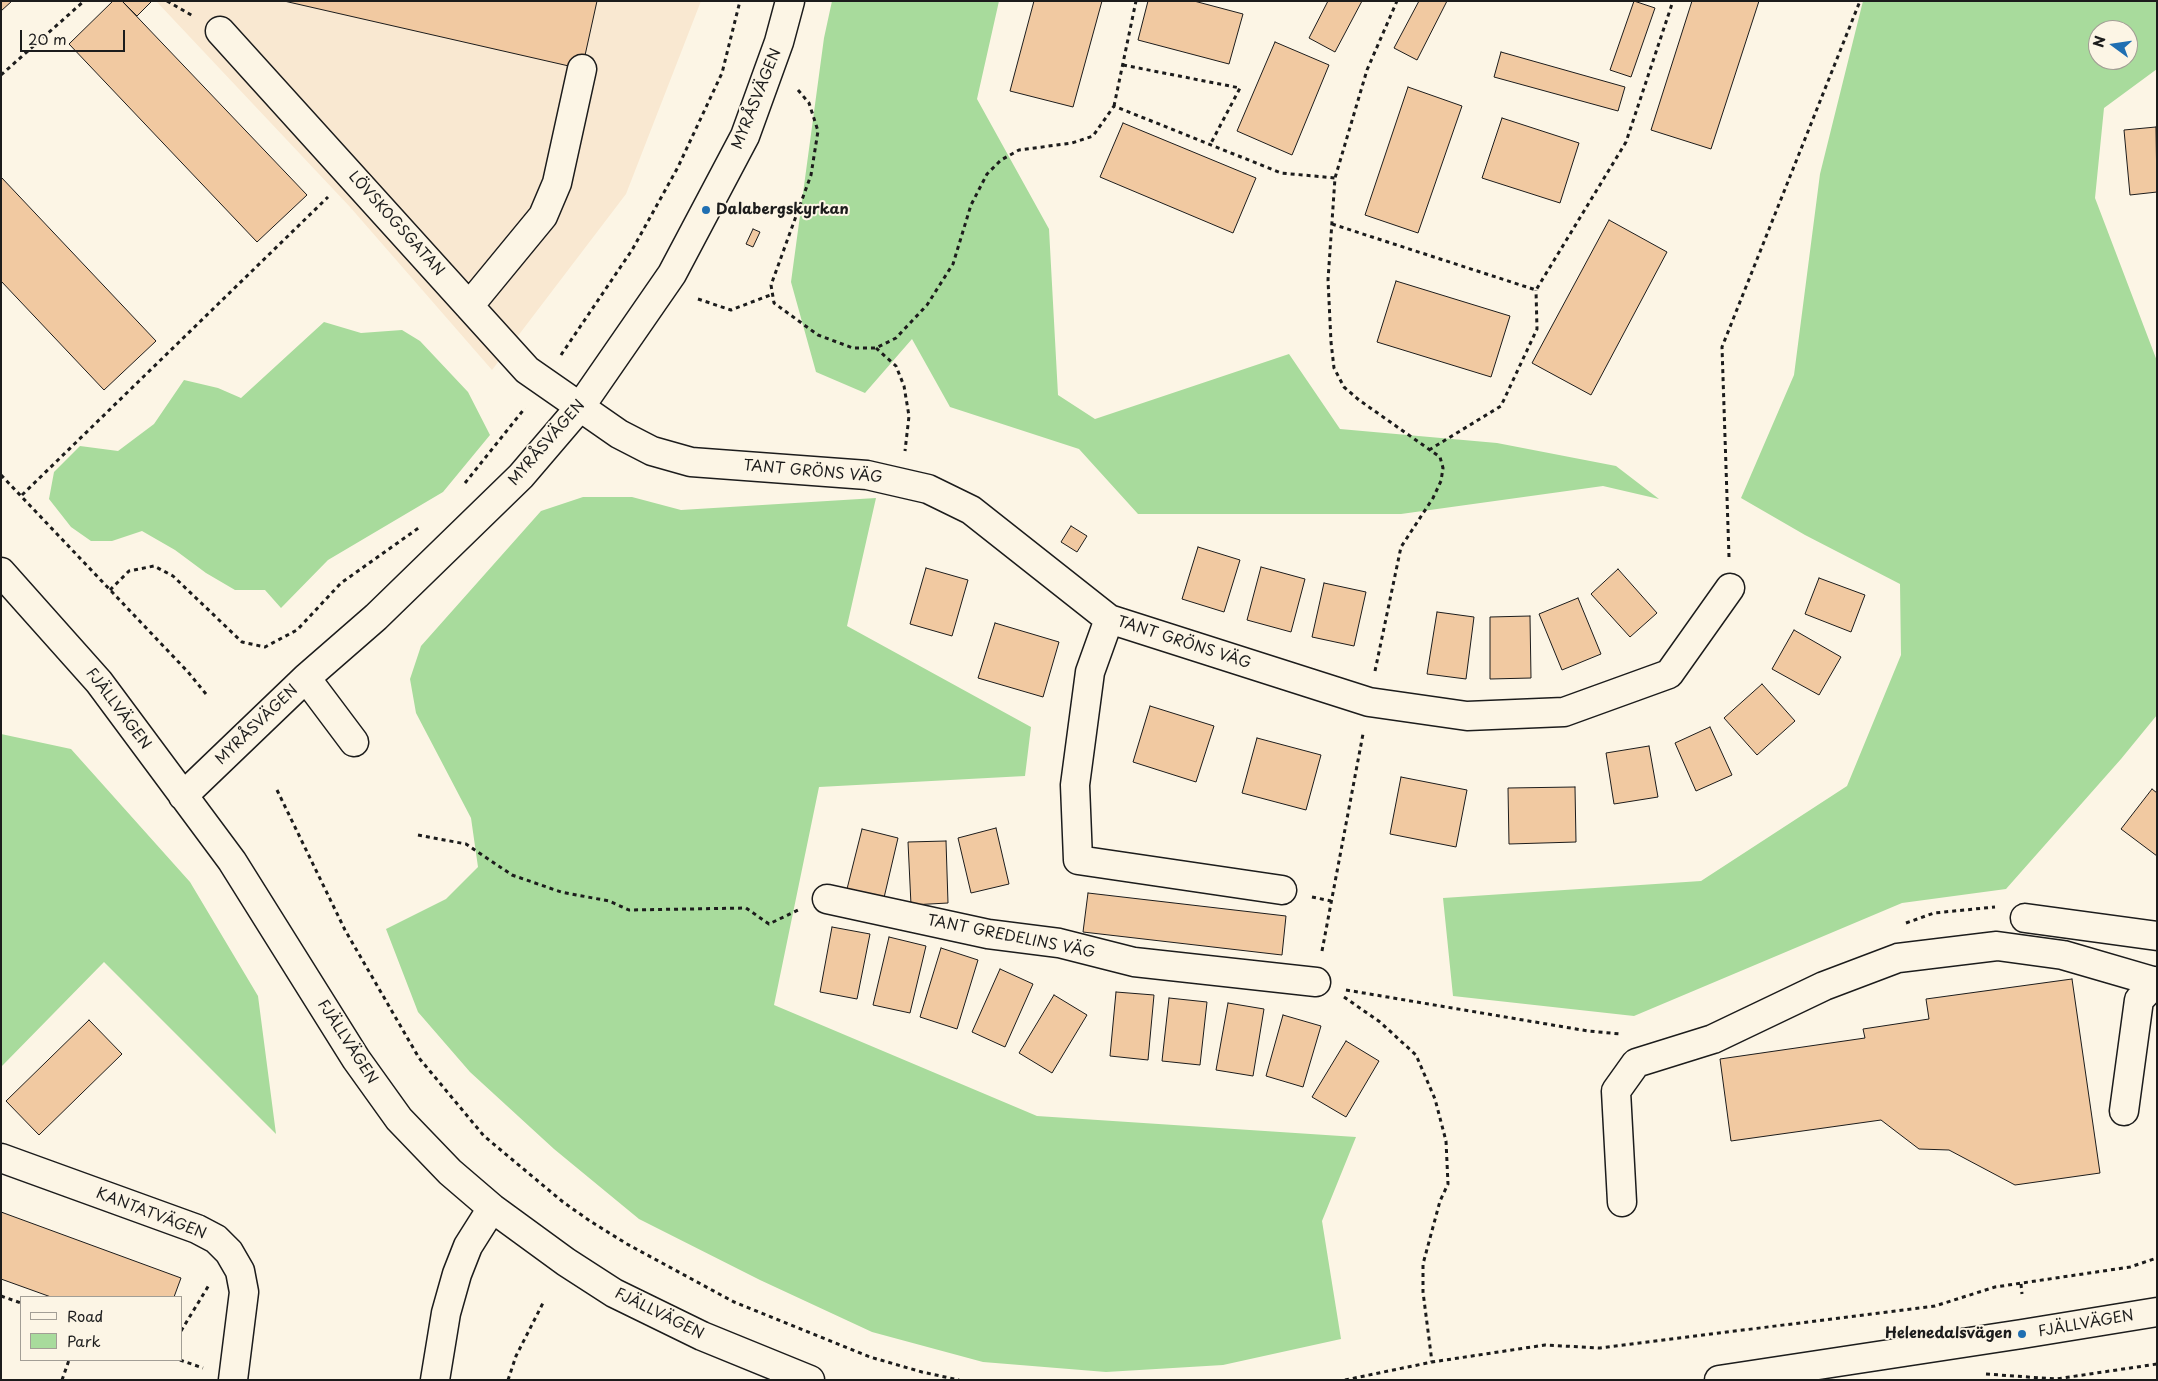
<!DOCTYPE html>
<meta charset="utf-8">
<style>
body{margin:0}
#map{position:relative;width:2158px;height:1381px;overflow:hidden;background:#fcf5e5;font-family:"Playpen Sans",sans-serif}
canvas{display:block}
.frame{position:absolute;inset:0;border:2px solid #1c1c1c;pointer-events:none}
.legend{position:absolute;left:20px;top:1296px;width:162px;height:65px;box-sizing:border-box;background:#fcf5e5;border:1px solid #a29e95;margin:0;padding:6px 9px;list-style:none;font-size:15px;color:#1c1c1c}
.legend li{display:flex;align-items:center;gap:10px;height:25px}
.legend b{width:25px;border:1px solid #a29e95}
.north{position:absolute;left:2088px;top:20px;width:50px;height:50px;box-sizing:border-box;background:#fcf5e5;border:1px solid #a29e95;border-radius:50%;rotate:284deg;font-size:14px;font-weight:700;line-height:20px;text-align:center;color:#1c1c1c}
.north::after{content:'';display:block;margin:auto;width:18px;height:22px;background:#1f6fb2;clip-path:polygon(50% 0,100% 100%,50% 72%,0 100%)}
.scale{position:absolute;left:20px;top:30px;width:105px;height:22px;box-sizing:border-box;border:2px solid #1c1c1c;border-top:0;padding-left:6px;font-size:15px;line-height:18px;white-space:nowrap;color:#1c1c1c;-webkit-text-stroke:4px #fcf5e5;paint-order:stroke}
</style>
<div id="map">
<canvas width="2158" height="1381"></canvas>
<div class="frame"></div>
<ul class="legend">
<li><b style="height:6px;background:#fcf5e5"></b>Road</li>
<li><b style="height:14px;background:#a8db9c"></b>Park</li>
</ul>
<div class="north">N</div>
<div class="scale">20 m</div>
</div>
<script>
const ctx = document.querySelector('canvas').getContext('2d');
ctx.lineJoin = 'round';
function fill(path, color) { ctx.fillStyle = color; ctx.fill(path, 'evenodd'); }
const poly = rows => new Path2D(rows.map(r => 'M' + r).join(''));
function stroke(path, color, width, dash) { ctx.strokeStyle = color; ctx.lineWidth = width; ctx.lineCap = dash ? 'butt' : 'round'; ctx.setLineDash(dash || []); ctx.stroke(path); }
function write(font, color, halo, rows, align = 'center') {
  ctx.font = font + ' "Playpen Sans",sans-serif'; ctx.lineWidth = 4; ctx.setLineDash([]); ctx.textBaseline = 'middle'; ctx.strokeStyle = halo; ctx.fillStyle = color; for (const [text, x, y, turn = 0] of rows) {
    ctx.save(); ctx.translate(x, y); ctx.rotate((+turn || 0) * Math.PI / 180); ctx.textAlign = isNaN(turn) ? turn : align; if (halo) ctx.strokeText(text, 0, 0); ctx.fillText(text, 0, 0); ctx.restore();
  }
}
fill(poly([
 [156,1,701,1,626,194,492,370,350,207]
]), '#f9e8d1');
fill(poly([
 [832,1,999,1,977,99,1049,229,1058,395,1095,419,1289,354,1340,429,1497,443,1616,466,1659,499,1603,486,1401,514,1138,514,1079,449,950,407,912,339,865,393,816,372,791,282,824,38],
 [1863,1,2157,1,2157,69,2104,108,2095,198,2157,361,2157,715,2121,759,2006,889,1902,903,1634,1016,1453,996,1443,898,1701,881,1847,786,1901,655,1900,584,1805,535,1741,498,1794,375,1820,174],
 [2098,30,2128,30,2128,60,2098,60],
 [324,322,361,333,402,330,420,341,468,392,490,435,443,492,328,560,281,608,265,590,235,590,206,573,175,550,142,531,112,541,91,541,71,527,49,499,54,472,80,446,118,451,154,424,184,380,218,388,241,398],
 [583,497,632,497,681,510,876,498,847,626,1031,727,1025,776,819,787,774,1005,1037,1116,1356,1137,1322,1221,1341,1339,1223,1365,1106,1372,983,1362,872,1332,760,1280,639,1219,554,1149,470,1072,418,1012,386,929,446,899,478,867,471,818,416,713,410,679,421,646,541,511],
 [1,734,71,749,190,882,258,996,276,1134,104,962,1,1067]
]), '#a8db9c');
const building = poly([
 [1,1,12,1,1,11,1,1],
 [113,1,122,1,307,195,257,242,69,44,113,1],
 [122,1,152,1,137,16,122,1],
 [284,1,597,1,582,69,284,1],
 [1034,1,1102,1,1073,107,1010,91,1034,1],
 [1148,1,1194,1,1243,14,1229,64,1138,40,1148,1],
 [1328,1,1362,1,1335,52,1309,38,1328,1],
 [1419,1,1447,1,1417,60,1394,48,1419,1],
 [1634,1,1655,8,1631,77,1610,70,1634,1],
 [1692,1,1759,1,1711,149,1651,130,1692,1],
 [1275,42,1329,65,1292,155,1237,131,1275,42],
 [1501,52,1625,87,1618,111,1494,77,1501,52],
 [1408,87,1462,106,1418,233,1365,215,1408,87],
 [1502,118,1579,143,1560,203,1482,178,1502,118],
 [1123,123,1256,178,1233,233,1100,177,1123,123],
 [2156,127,2157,192,2130,195,2124,130,2156,127],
 [1,177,156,341,104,390,1,281,1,177],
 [1609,220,1667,252,1591,395,1532,363,1609,220],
 [753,229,760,232,753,247,746,244,753,229],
 [1396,281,1510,316,1491,377,1377,342,1396,281],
 [1071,526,1087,536,1077,552,1061,542,1071,526],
 [1198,547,1240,560,1224,612,1182,599,1198,547],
 [1261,567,1305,579,1291,632,1247,620,1261,567],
 [926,568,968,580,952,636,910,624,926,568],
 [1618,569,1657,613,1630,637,1591,594,1618,569],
 [1819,578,1865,595,1851,632,1805,614,1819,578],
 [1324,583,1366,592,1354,646,1312,637,1324,583],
 [1578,598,1601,654,1562,670,1539,614,1578,598],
 [1437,612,1474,617,1466,679,1427,674,1437,612],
 [1530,616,1531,678,1490,679,1490,617,1530,616],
 [995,623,1059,642,1043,697,978,678,995,623],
 [1794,630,1841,657,1819,695,1772,669,1794,630],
 [1762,684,1795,721,1757,755,1724,718,1762,684],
 [1150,706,1214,726,1196,782,1133,762,1150,706],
 [1710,727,1732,775,1696,791,1675,743,1710,727],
 [1257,738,1321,755,1306,810,1242,793,1257,738],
 [1649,746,1658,797,1614,804,1606,753,1649,746],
 [1401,777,1467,790,1456,847,1390,834,1401,777],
 [1575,787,1576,842,1509,844,1508,788,1575,787],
 [2152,789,2157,793,2157,856,2121,829,2152,789],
 [996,828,1009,884,971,893,958,838,996,828],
 [862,829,898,838,883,902,846,893,862,829],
 [946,841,948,903,911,905,908,842,946,841],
 [1088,893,1286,916,1282,955,1083,932,1088,893],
 [832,927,870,934,857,999,820,992,832,927],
 [889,937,926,946,910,1013,873,1005,889,937],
 [941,948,978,960,957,1029,920,1017,941,948],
 [1000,969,1033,984,1005,1047,972,1032,1000,969],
 [2072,979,2100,1173,2015,1185,1949,1150,1919,1149,1881,1120,1731,1141,1720,1059,1865,1038,1863,1029,1929,1019,1926,999,2072,979],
 [1116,992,1154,995,1148,1060,1110,1056,1116,992],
 [1054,995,1087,1015,1052,1073,1019,1053,1054,995],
 [1169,998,1207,1002,1200,1065,1162,1061,1169,998],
 [1228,1003,1264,1009,1253,1076,1216,1070,1228,1003],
 [1283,1015,1321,1026,1303,1087,1266,1076,1283,1015],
 [89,1020,122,1054,39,1135,6,1101,89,1020],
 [1346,1041,1379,1061,1346,1117,1312,1097,1346,1041],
 [1,1212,181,1278,174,1297,51,1297,1,1279,1,1212]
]);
fill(building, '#f1c9a1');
stroke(building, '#1c1c1c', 1);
const minor = poly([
 [220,31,527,370,619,434,652,451,691,462,867,475,928,489,971,510,1109,619,1369,702,1467,716,1564,712,1669,674,1730,588],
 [469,306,543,216,557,183,582,69],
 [1,572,99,682,232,861,356,1059,399,1119,450,1172,492,1208,566,1262,614,1293,702,1336,810,1380],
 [1109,619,1090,672,1075,785,1078,860,1282,890],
 [306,678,354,742],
 [183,796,306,678,376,617,521,476,580,407,672,274,745,136,779,42,790,1],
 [827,899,988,934,1059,943,1134,962,1316,982],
 [2025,918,2157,936],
 [2124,1111,2139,1000,2157,981],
 [1,1158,197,1229,216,1239,229,1252,240,1271,244,1292,233,1380],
 [1622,1202,1616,1091,1636,1063,1713,1039,1824,986,1898,958,1997,946,2063,955,2156,982],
 [435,1380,446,1313,457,1274,468,1246,492,1208],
 [1719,1380,2022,1334,2157,1312]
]);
stroke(minor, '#1c1c1c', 31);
stroke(poly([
 [167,1,193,16],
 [1123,65,1240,88,1210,145],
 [1,75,84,1],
 [798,90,809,103,818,131,811,175,771,285,774,303,818,335,853,348,876,348,896,338,927,305,953,264,971,205,987,174,1001,160,1019,150,1072,143,1093,136,1114,106,1281,173,1335,178],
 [1114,106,1136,1],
 [1332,224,1536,290,1626,142,1673,1],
 [698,299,731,310,773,294],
 [876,348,896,366,904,386,909,416,905,451],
 [561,355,632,250,678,167,722,73,740,1],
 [1429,450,1501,406,1537,329,1536,290],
 [1,475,188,672,206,694],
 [465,483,525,408],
 [22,495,328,197],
 [1729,557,1722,347,1860,1],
 [110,590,129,571,154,566,173,576,242,642,265,647,297,630,341,583,420,527],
 [1375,671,1401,547,1433,498,1441,481,1443,468,1440,457,1359,400,1344,387,1334,368,1331,342,1328,280,1335,178,1367,70,1397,1],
 [277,790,345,930,419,1058,484,1136,563,1202,590,1221,627,1244,734,1302,870,1357,922,1372,959,1380],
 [418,835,466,844,512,875,561,892,609,901,629,910,746,908,769,924,798,910],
 [1312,897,1331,901],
 [1906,923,1934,913,1995,907],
 [1322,951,1363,734],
 [1346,990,1588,1031,1621,1034],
 [1344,997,1380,1022,1416,1055,1435,1099,1446,1141,1448,1184,1440,1201,1423,1264,1423,1292,1432,1362],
 [2021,1284,2022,1294],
 [1,1296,21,1303],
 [181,1331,209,1285],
 [180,1360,203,1368],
 [1986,1374,2056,1379,2157,1364],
 [62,1380,69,1360],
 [508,1380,516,1356,544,1301],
 [1345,1380,1432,1362,1545,1345,1600,1348,1935,1306,1995,1287,2130,1267,2157,1258]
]), '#1c1c1c', 3, [4, 4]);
stroke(minor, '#fcf5e5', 28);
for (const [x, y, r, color] of [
 [706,210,5,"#1f6fb2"],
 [2022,1334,5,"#1f6fb2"]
]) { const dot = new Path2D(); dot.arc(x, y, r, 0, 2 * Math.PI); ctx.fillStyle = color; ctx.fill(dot); stroke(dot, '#fcf5e5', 2); }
write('15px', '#1c1c1c', '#fcf5e5', [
 ["MYRÅSVÄGEN",757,99,-68],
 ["LÖVSKOGSGATAN",396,224,48],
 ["MYRÅSVÄGEN",547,443,-49],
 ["TANT GRÖNS VÄG",813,472,5],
 ["TANT GRÖNS VÄG",1184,643,18],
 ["FJÄLLVÄGEN",118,709,53],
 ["MYRÅSVÄGEN",257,725,-44],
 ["TANT GREDELINS VÄG",1011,937,11],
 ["FJÄLLVÄGEN",347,1042,57],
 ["KANTATVÄGEN",151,1214,21],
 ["FJÄLLVÄGEN",659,1314,26],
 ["FJÄLLVÄGEN",2086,1324,-10]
]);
write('bold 15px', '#1c1c1c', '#fcf5e5', [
 ["Dalabergskyrkan",716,210],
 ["Helenedalsvägen",2012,1334,"right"]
], 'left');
</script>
